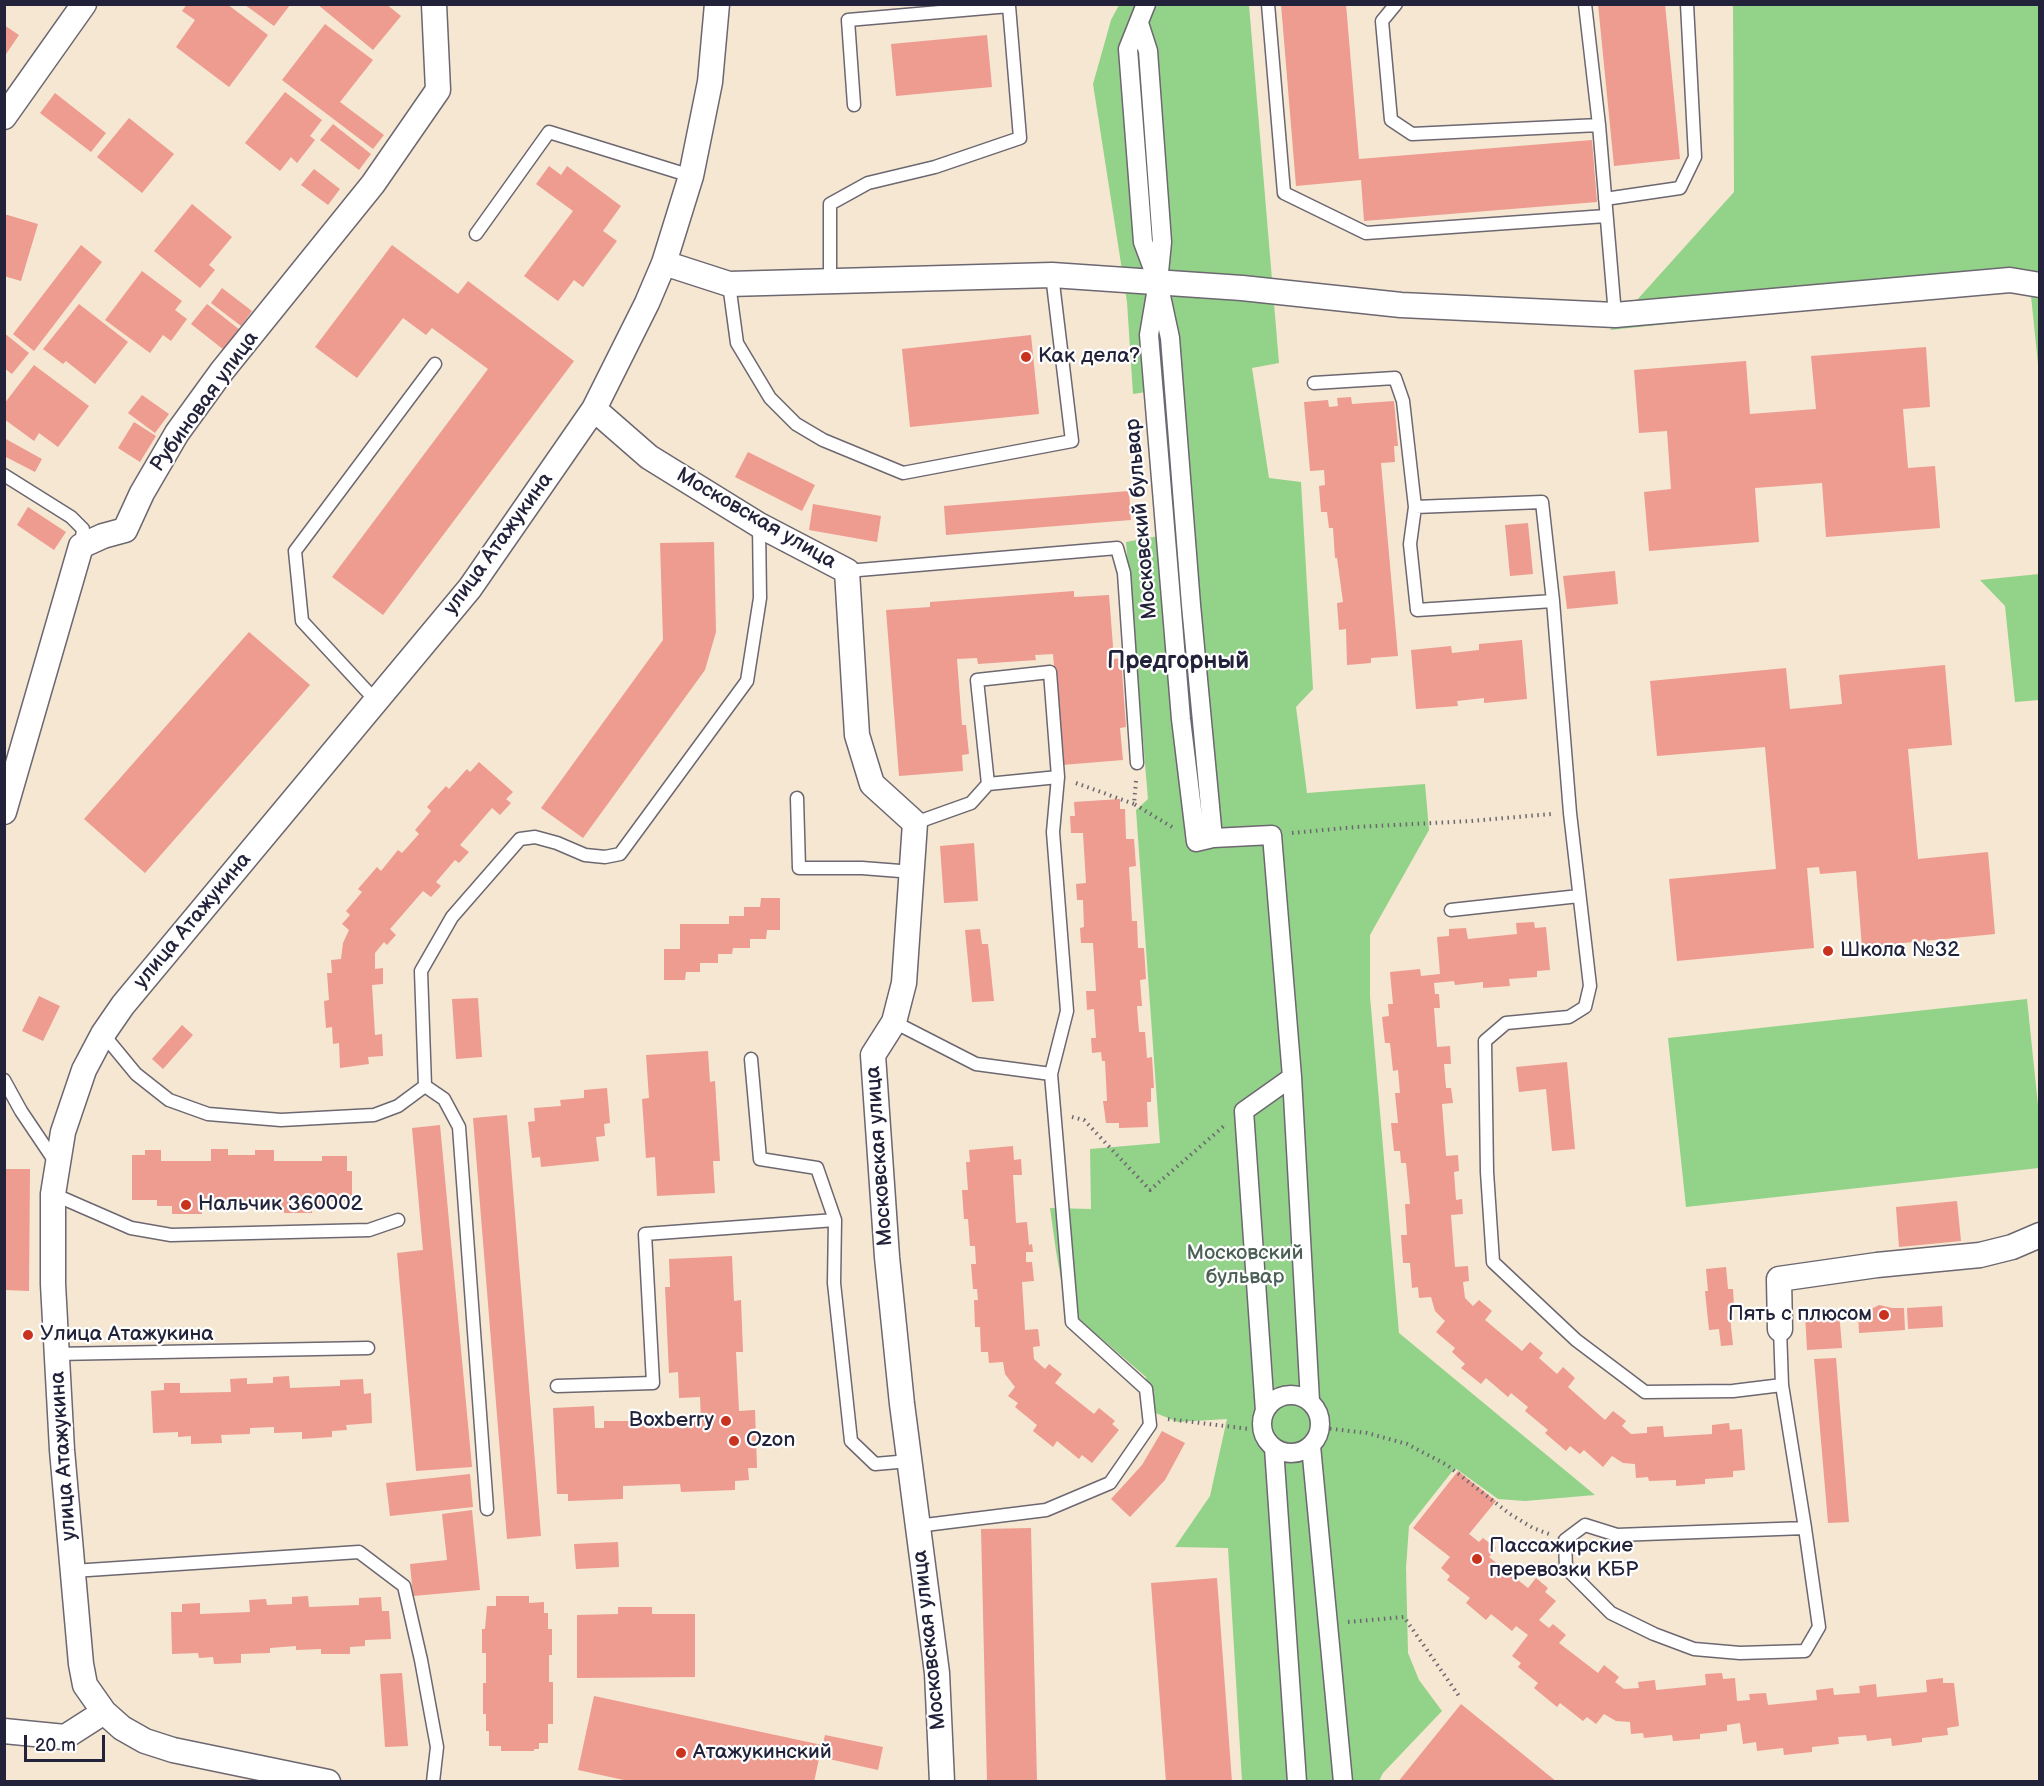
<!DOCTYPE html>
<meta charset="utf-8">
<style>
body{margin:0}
#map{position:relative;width:2044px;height:1786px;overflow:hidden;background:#f5e7d2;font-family:"Balsamiq Sans",sans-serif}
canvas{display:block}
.frame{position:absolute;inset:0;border:6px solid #22223b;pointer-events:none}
.scale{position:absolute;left:24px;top:1735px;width:81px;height:27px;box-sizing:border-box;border:3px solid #22223b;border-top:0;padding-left:8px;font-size:18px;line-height:21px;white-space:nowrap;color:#22223b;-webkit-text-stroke:4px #fff;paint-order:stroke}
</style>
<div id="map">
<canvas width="2044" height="1786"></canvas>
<div class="frame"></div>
<div class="scale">20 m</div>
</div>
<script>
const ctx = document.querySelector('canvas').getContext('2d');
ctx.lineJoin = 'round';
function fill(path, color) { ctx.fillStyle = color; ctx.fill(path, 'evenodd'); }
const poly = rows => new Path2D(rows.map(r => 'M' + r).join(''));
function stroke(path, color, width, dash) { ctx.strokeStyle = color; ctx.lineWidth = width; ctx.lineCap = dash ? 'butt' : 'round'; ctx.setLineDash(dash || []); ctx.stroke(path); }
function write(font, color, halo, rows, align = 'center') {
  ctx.font = font + ' "Balsamiq Sans",sans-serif'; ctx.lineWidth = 4.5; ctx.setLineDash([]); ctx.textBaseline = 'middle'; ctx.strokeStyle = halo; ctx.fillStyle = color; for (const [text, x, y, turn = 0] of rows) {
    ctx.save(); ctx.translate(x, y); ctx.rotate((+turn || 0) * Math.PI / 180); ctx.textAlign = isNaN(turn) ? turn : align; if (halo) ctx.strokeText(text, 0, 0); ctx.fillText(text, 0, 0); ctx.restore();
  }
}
fill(poly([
 [1119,5,1249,5,1279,363,1252,368,1269,478,1301,482,1313,689,1296,707,1307,793,1425,784,1429,830,1370,935,1370,996,1399,1333,1595,1495,1525,1501,1498,1499,1455,1468,1409,1526,1406,1568,1408,1653,1419,1680,1442,1711,1383,1773,1379,1781,1242,1781,1228,1548,1175,1547,1210,1496,1227,1419,1178,1422,1153,1412,1146,1377,1066,1308,1056,1251,1050,1208,1091,1209,1090,1149,1160,1143,1136,810,1148,799,1126,542,1159,536,1146,392,1133,394,1127,302,1093,84,1111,20],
 [1733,5,2039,5,2039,374,2030,286,1610,330,1734,192],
 [2039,574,2039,700,2015,702,2005,606,1980,580],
 [2027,999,2039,1115,2039,1168,1686,1207,1668,1038]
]), '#93d289');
fill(poly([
 [187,4,227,4,268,35,229,87,176,47,195,20,182,11],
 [317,4,386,4,401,16,373,50],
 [1281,4,1346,4,1359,159,1592,140,1597,202,1364,221,1361,180,1296,186],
 [1598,4,1665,4,1680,159,1614,166],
 [245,5,290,5,274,26],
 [325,24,373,60,340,102,384,135,373,149,282,80],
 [4,25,19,35,4,57],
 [987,35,992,87,896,96,891,44],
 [285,92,322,120,310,136,315,140,297,163,291,157,280,171,245,143],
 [55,93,106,133,91,152,40,113],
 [129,118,174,154,142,193,97,157],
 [333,124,371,154,359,170,320,140],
 [549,166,561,175,567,166,621,206,603,231,617,241,583,287,574,280,558,301,524,276,573,211,536,184],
 [314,169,340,189,328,205,301,185],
 [192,204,232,237,209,265,215,270,200,288,154,251],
 [4,214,38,224,21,281,4,276],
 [81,245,102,262,34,351,13,334],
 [392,245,458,294,468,281,574,361,383,615,332,577,488,369,432,328,426,335,403,318,357,378,315,347],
 [142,271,182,301,175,310,187,319,171,341,163,335,150,353,105,320],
 [222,288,252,311,241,326,211,303],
 [79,304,128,342,95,384,66,361,63,364,43,349],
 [207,304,240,330,224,350,191,324],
 [4,333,29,353,12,374,4,368],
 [1031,335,1039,414,910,427,902,349],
 [1926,347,1930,407,1903,409,1908,468,1935,466,1940,528,1826,537,1822,483,1755,488,1759,542,1649,551,1644,492,1671,489,1667,431,1639,433,1634,370,1746,361,1750,414,1816,409,1811,356],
 [34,365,89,406,58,447,39,433,34,441,4,419,4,404],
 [142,395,169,414,155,433,128,413],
 [1351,397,1352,404,1394,401,1398,446,1394,446,1395,462,1381,463,1398,656,1371,658,1371,663,1347,665,1346,629,1339,630,1337,603,1343,602,1337,558,1335,558,1333,528,1329,528,1327,512,1321,512,1319,486,1325,485,1324,470,1310,471,1304,402,1328,400,1329,407,1338,406,1337,398],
 [134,422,156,436,140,462,118,448],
 [4,438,42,459,35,472,4,456],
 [748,452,815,485,802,511,735,477],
 [1129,491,1131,520,946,535,944,506],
 [813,504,881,516,877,542,809,530],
 [28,507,66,532,54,550,17,525],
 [1528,523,1533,574,1510,576,1505,525],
 [714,542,716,632,705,670,583,838,541,808,663,640,660,543],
 [1615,571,1618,604,1567,609,1563,576],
 [1074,591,1074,597,1109,595,1114,659,1121,658,1126,727,1120,728,1123,760,1062,765,1053,654,1035,655,1036,660,978,664,977,658,957,659,962,725,966,725,969,754,962,755,963,771,899,776,886,610,930,607,930,602],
 [249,632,310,685,145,873,84,819],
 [1522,640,1527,699,1484,703,1484,698,1457,701,1458,706,1416,709,1411,650,1451,646,1452,653,1479,650,1479,644],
 [1945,665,1952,745,1908,749,1918,859,1988,852,1995,934,1862,947,1856,871,1820,874,1819,867,1807,868,1814,948,1677,961,1669,879,1776,869,1765,747,1657,756,1650,681,1786,668,1790,709,1842,704,1839,675],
 [479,762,513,792,506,799,511,803,500,815,492,808,460,845,469,852,459,863,455,860,436,882,441,886,431,897,423,891,390,929,396,935,387,945,384,942,375,953,375,969,383,968,383,984,372,985,375,1035,382,1034,383,1056,368,1057,369,1064,340,1068,339,1043,333,1044,332,1027,326,1028,324,1001,329,1000,327,973,332,973,331,960,341,959,343,943,349,930,342,924,350,915,346,911,362,892,358,889,377,867,381,871,398,850,402,853,419,834,415,830,431,811,427,807,446,786,449,789,467,769,470,772],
 [1120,799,1120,809,1125,809,1126,839,1134,839,1136,866,1129,867,1132,921,1137,921,1138,948,1144,948,1146,979,1140,980,1142,1006,1137,1006,1139,1032,1145,1032,1147,1058,1152,1057,1154,1088,1151,1088,1151,1102,1147,1102,1148,1127,1119,1128,1119,1123,1106,1123,1103,1101,1107,1101,1105,1061,1102,1061,1101,1052,1092,1053,1091,1038,1096,1038,1094,1009,1087,1010,1086,991,1096,991,1093,943,1081,943,1080,928,1084,927,1083,900,1077,900,1076,884,1086,883,1083,833,1071,833,1070,816,1075,816,1074,802],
 [974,843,978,901,944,903,940,846],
 [761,898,780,898,780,930,767,930,766,939,750,939,750,948,733,948,732,954,718,954,718,963,700,963,700,972,686,972,685,980,664,980,664,949,680,949,680,924,729,924,729,916,744,916,744,907,760,907],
 [1534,922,1535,928,1546,927,1550,970,1537,971,1537,977,1509,979,1510,986,1483,988,1483,982,1455,985,1454,981,1434,983,1435,994,1439,994,1440,1008,1434,1008,1437,1047,1450,1046,1451,1064,1444,1064,1446,1088,1451,1088,1453,1103,1442,1104,1446,1156,1458,1155,1459,1171,1454,1172,1456,1200,1462,1199,1463,1214,1451,1215,1455,1267,1468,1266,1469,1281,1463,1282,1465,1298,1473,1306,1479,1300,1492,1311,1485,1320,1522,1351,1530,1342,1543,1353,1539,1358,1557,1374,1563,1367,1575,1378,1568,1387,1605,1420,1613,1411,1626,1421,1622,1426,1631,1434,1647,1433,1647,1427,1663,1426,1664,1437,1712,1434,1712,1425,1729,1423,1730,1430,1742,1429,1745,1470,1733,1471,1733,1477,1705,1479,1705,1484,1676,1486,1676,1480,1649,1481,1648,1477,1636,1478,1635,1464,1623,1463,1612,1456,1603,1467,1584,1450,1580,1454,1570,1446,1566,1451,1545,1433,1548,1430,1525,1411,1528,1407,1511,1393,1508,1397,1486,1378,1481,1384,1461,1368,1465,1364,1452,1352,1455,1348,1436,1332,1445,1321,1435,1311,1431,1297,1419,1298,1418,1287,1412,1288,1410,1263,1403,1263,1401,1235,1407,1235,1405,1204,1410,1204,1406,1163,1401,1163,1400,1151,1394,1151,1391,1123,1398,1123,1395,1093,1400,1093,1398,1070,1393,1071,1390,1043,1385,1043,1382,1017,1389,1016,1388,1004,1393,1004,1390,972,1420,969,1421,976,1440,974,1437,937,1449,936,1449,929,1466,928,1468,939,1517,934,1516,923],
 [980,929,982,944,988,944,994,1001,972,1002,965,930],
 [39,996,60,1006,43,1041,22,1031],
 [478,998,482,1057,456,1059,452,999],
 [182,1025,193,1035,163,1069,152,1059],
 [708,1051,710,1082,715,1081,720,1161,713,1161,715,1193,657,1196,655,1157,646,1158,642,1099,649,1098,646,1055],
 [1567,1062,1575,1149,1552,1151,1546,1089,1519,1092,1516,1067],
 [607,1088,610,1123,604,1124,605,1136,596,1137,599,1161,541,1167,540,1157,532,1158,528,1122,535,1121,534,1108,561,1106,560,1100,584,1098,584,1090],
 [507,1115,541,1536,507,1539,473,1118],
 [440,1125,472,1467,416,1471,397,1253,423,1250,412,1128],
 [1013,1146,1014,1160,1021,1159,1022,1175,1013,1175,1016,1223,1027,1222,1029,1245,1032,1244,1033,1252,1026,1252,1026,1262,1032,1262,1034,1281,1022,1282,1025,1330,1038,1329,1040,1346,1033,1347,1034,1359,1045,1369,1049,1364,1062,1374,1055,1383,1094,1414,1099,1408,1115,1421,1112,1424,1119,1430,1092,1463,1082,1455,1079,1459,1057,1441,1053,1447,1033,1431,1037,1425,1015,1407,1018,1403,1008,1396,1015,1387,1005,1374,1003,1362,989,1363,988,1352,981,1352,980,1327,975,1327,974,1300,978,1300,977,1289,973,1289,971,1264,976,1264,975,1246,970,1246,968,1219,964,1219,962,1190,968,1190,966,1162,970,1162,969,1150],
 [211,1149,228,1149,228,1155,255,1155,255,1150,274,1150,274,1161,322,1161,322,1156,347,1156,347,1171,352,1171,352,1201,327,1201,327,1206,312,1206,312,1213,284,1213,284,1207,254,1207,254,1201,228,1201,228,1205,202,1205,202,1214,172,1214,172,1206,157,1206,157,1200,132,1200,132,1155,145,1155,145,1150,161,1150,161,1161,211,1161],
 [4,1169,30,1169,29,1291,4,1290],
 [1957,1201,1961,1241,1899,1247,1896,1207],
 [732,1256,734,1301,741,1300,743,1352,736,1352,739,1411,755,1410,757,1468,748,1468,749,1480,735,1481,735,1490,681,1492,680,1484,623,1486,623,1499,568,1501,568,1494,557,1494,553,1408,594,1406,595,1428,604,1428,604,1421,662,1421,662,1417,693,1416,694,1422,701,1421,700,1397,679,1398,678,1372,669,1373,665,1287,670,1287,669,1259],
 [1726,1267,1728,1289,1733,1289,1734,1306,1729,1307,1733,1345,1721,1346,1719,1329,1709,1330,1705,1291,1708,1291,1706,1269],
 [1879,1305,1892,1308,1904,1308,1905,1330,1859,1333,1858,1311,1869,1310],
 [1942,1306,1943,1327,1908,1329,1907,1308],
 [1839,1311,1842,1348,1807,1350,1805,1313],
 [1836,1358,1849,1522,1828,1523,1814,1359],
 [289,1376,290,1388,340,1386,340,1380,363,1379,364,1394,371,1393,372,1423,346,1425,347,1430,332,1431,332,1437,302,1439,302,1432,274,1433,274,1427,250,1428,250,1434,221,1435,222,1443,191,1444,191,1436,178,1437,178,1432,153,1433,151,1391,164,1390,164,1383,180,1383,180,1393,231,1392,230,1379,247,1378,247,1384,273,1383,273,1377],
 [1162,1431,1185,1443,1165,1480,1130,1517,1111,1499,1142,1465],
 [1458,1471,1496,1501,1469,1534,1479,1542,1483,1538,1496,1548,1489,1557,1528,1588,1536,1578,1548,1588,1545,1592,1556,1601,1539,1620,1549,1628,1553,1624,1566,1635,1559,1643,1598,1673,1604,1665,1619,1677,1615,1682,1624,1689,1639,1688,1638,1682,1655,1680,1656,1690,1706,1685,1705,1674,1722,1673,1723,1679,1735,1678,1737,1701,1750,1700,1749,1694,1766,1693,1768,1705,1817,1700,1816,1690,1833,1688,1834,1695,1860,1693,1859,1686,1876,1684,1877,1697,1927,1692,1926,1680,1943,1678,1943,1683,1954,1683,1959,1726,1947,1728,1948,1735,1922,1738,1922,1742,1892,1746,1891,1738,1867,1741,1866,1735,1838,1737,1839,1744,1812,1747,1812,1752,1784,1755,1783,1748,1757,1751,1756,1742,1743,1744,1740,1723,1727,1725,1727,1731,1700,1734,1700,1739,1673,1741,1672,1735,1644,1738,1643,1733,1631,1734,1630,1722,1616,1721,1604,1714,1596,1724,1587,1717,1583,1721,1560,1703,1557,1707,1534,1688,1538,1683,1518,1667,1521,1663,1512,1656,1528,1635,1516,1626,1512,1631,1491,1614,1486,1620,1466,1603,1470,1598,1447,1580,1450,1576,1441,1568,1450,1557,1413,1528],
 [470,1474,473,1507,390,1516,386,1483],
 [472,1510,480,1590,413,1596,410,1564,447,1560,442,1514],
 [1031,1528,1037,1782,987,1782,981,1529],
 [618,1542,619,1567,576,1569,574,1544],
 [1217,1578,1232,1782,1166,1782,1151,1583],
 [308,1596,309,1607,359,1605,359,1598,381,1597,382,1611,389,1611,391,1639,365,1640,365,1646,350,1647,350,1654,321,1654,321,1649,296,1650,296,1646,270,1648,270,1653,241,1654,241,1663,214,1664,213,1657,199,1658,198,1653,172,1654,171,1612,182,1612,182,1604,200,1603,200,1614,250,1612,249,1600,266,1599,267,1605,292,1604,292,1597],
 [496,1596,529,1596,529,1603,544,1602,544,1613,548,1613,548,1629,552,1629,552,1655,549,1655,549,1682,553,1682,553,1724,548,1724,548,1743,539,1743,539,1749,534,1749,534,1751,501,1751,501,1746,489,1746,489,1731,486,1731,486,1714,483,1714,483,1683,486,1683,486,1653,482,1653,482,1629,485,1629,487,1606,496,1606],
 [618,1607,652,1607,652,1614,695,1614,695,1677,577,1678,577,1615,618,1614],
 [402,1673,408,1746,385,1747,380,1674],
 [594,1696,822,1745,814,1782,633,1782,578,1770],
 [1461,1704,1557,1782,1398,1782],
 [825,1735,883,1747,878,1770,820,1757]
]), '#ee9b90');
const service = poly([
 [1268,4,1284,193,1366,233,1606,216],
 [1396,4,1382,21,1391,120,1412,134,1599,125,1615,315],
 [1585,4,1599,125],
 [1605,199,1680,188,1695,157,1687,4],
 [476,234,549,132,691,176],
 [830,281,830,204,868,183,935,167,1020,138,1009,6,848,20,854,105],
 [729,284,737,343,770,398,796,424,823,440,903,473,1072,441,1052,275],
 [1314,383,1395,378,1403,401,1415,507],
 [4,475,71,517,83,529,81,546],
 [847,571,1117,548,1124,573,1137,763],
 [1553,601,1542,502,1415,507,1410,544,1417,610,1553,601,1570,813,1590,986,1585,1007,1569,1017,1506,1023,1485,1041,1487,1172,1493,1262,1576,1340,1645,1392,1733,1391,1782,1385,1780,1329],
 [377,702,302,621,295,551,435,364],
 [988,784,1058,777],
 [797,798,799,868,862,868,913,872],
 [915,823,971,803,988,784,977,680,1050,672,1058,777,1053,832,1067,1011,1051,1074],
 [1451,910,1579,896],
 [894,1022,976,1064,1051,1074,1072,1322,1146,1389,1150,1425,1110,1483,1046,1510,917,1526],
 [103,1034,136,1074,169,1100,208,1114,281,1120,374,1115,398,1106,425,1086,444,1099,459,1127,487,1509],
 [751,1059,760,1159,817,1168,835,1220,834,1283,851,1441,875,1464,909,1461],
 [4,1080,21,1111,56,1163],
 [425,1086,421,971,452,917,520,839,535,837,557,843,585,855,605,857,620,854,747,681,760,598,759,525],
 [53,1194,131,1228,171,1235,369,1230,398,1220],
 [56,1354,368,1348],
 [1782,1385,1805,1528,1617,1535,1585,1525,1565,1540,1566,1568,1611,1613,1654,1634,1694,1649,1740,1653,1805,1651,1819,1627,1805,1528],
 [557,1386,653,1383,645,1234,835,1220],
 [73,1571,359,1552,404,1586,421,1660,437,1747,433,1782]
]);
const pedestrian = poly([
 [1146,4,1128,49,1143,242,1158,282,1170,338,1191,605,1213,838],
 [1139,23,1148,51,1162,242,1158,282,1149,335,1181,719,1196,842,1213,838,1272,835,1292,1077,1310,1401],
 '1262 1424a29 29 0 1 1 58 0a29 29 0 1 1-58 0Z',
 [1265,1411,1244,1111,1292,1077],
 [1311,1446,1343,1782],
 [1274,1448,1297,1782]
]);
const minor = poly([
 [4,117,84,4],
 [664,263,729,284,1052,275,1242,288,1401,305,1615,315,2010,280,2040,285],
 [594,409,649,457,759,525,847,571,857,735,872,784,915,823,904,983,894,1022,873,1055,887,1257,902,1404,937,1673,942,1782],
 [4,812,81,546,103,536,125,530,142,493,177,433,222,371,373,184,438,90,434,4],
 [1780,1329,1779,1279,1877,1265,1980,1255,2012,1247,2040,1235],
 [4,1731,65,1737,104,1712],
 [328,1782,173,1750,145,1741,122,1728,104,1712,85,1685,81,1664,62,1450,53,1284,53,1194,63,1132,84,1070,103,1034,123,1005,470,588,594,409,647,303,664,263,691,176,710,82,717,4]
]);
stroke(service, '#6c6770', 15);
stroke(pedestrian, '#6c6770', 21);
stroke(minor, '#6c6770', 27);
stroke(poly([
 [1136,781,1134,804,1172,827],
 [1076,783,1134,804],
 [1292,833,1356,827,1471,821,1551,814],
 [1072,1117,1084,1120,1150,1190,1224,1126],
 [1168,1419,1249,1429],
 [1324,1428,1367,1433,1407,1444,1447,1465,1510,1514,1533,1528,1549,1534],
 [1348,1622,1404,1617,1459,1696]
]), '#6c6770', 4, [1.5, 4.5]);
stroke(service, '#fff', 12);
stroke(pedestrian, '#fff', 18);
stroke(minor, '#fff', 24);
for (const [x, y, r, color] of [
 [1026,357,6,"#c8321e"],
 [1828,951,6,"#c8321e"],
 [186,1205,6,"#c8321e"],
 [1884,1315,6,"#c8321e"],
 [28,1335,6,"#c8321e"],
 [726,1421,6,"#c8321e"],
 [734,1441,6,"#c8321e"],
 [1477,1559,6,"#c8321e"],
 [681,1753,6,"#c8321e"]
]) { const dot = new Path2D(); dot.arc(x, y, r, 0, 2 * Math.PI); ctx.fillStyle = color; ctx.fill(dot); stroke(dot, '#fff', 2); }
write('21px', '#22223b', '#fff', [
 ["Как дела?",1038,357],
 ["Школа №32",1840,951],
 ["Нальчик 360002",198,1205],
 ["Пять с плюсом",1872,1315,"right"],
 ["Улица Атажукина",40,1335],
 ["Boxberry",714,1421,"right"],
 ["Ozon",746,1441],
 ["Пассажирские",1489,1547],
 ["перевозки КБР",1489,1571],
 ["Атажукинский",693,1753]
], 'left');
write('21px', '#22223b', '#fff', [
 ["Рубиновая улица",205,402,-54],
 ["Московская улица",756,519,30],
 ["Московский бульвар",1142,519,-95],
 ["улица Атажукина",499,544,-54],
 ["улица Атажукина",193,921,-50],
 ["Московская улица",880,1156,-94],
 ["улица Атажукина",64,1456,-94],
 ["Московская улица",930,1640,-96]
]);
write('21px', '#4a6056', '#fff', [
 ["Московский",1245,1254],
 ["бульвар",1245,1278]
]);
write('bold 24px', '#22223b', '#fff', [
 ["Предгорный",1178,662]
]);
</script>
